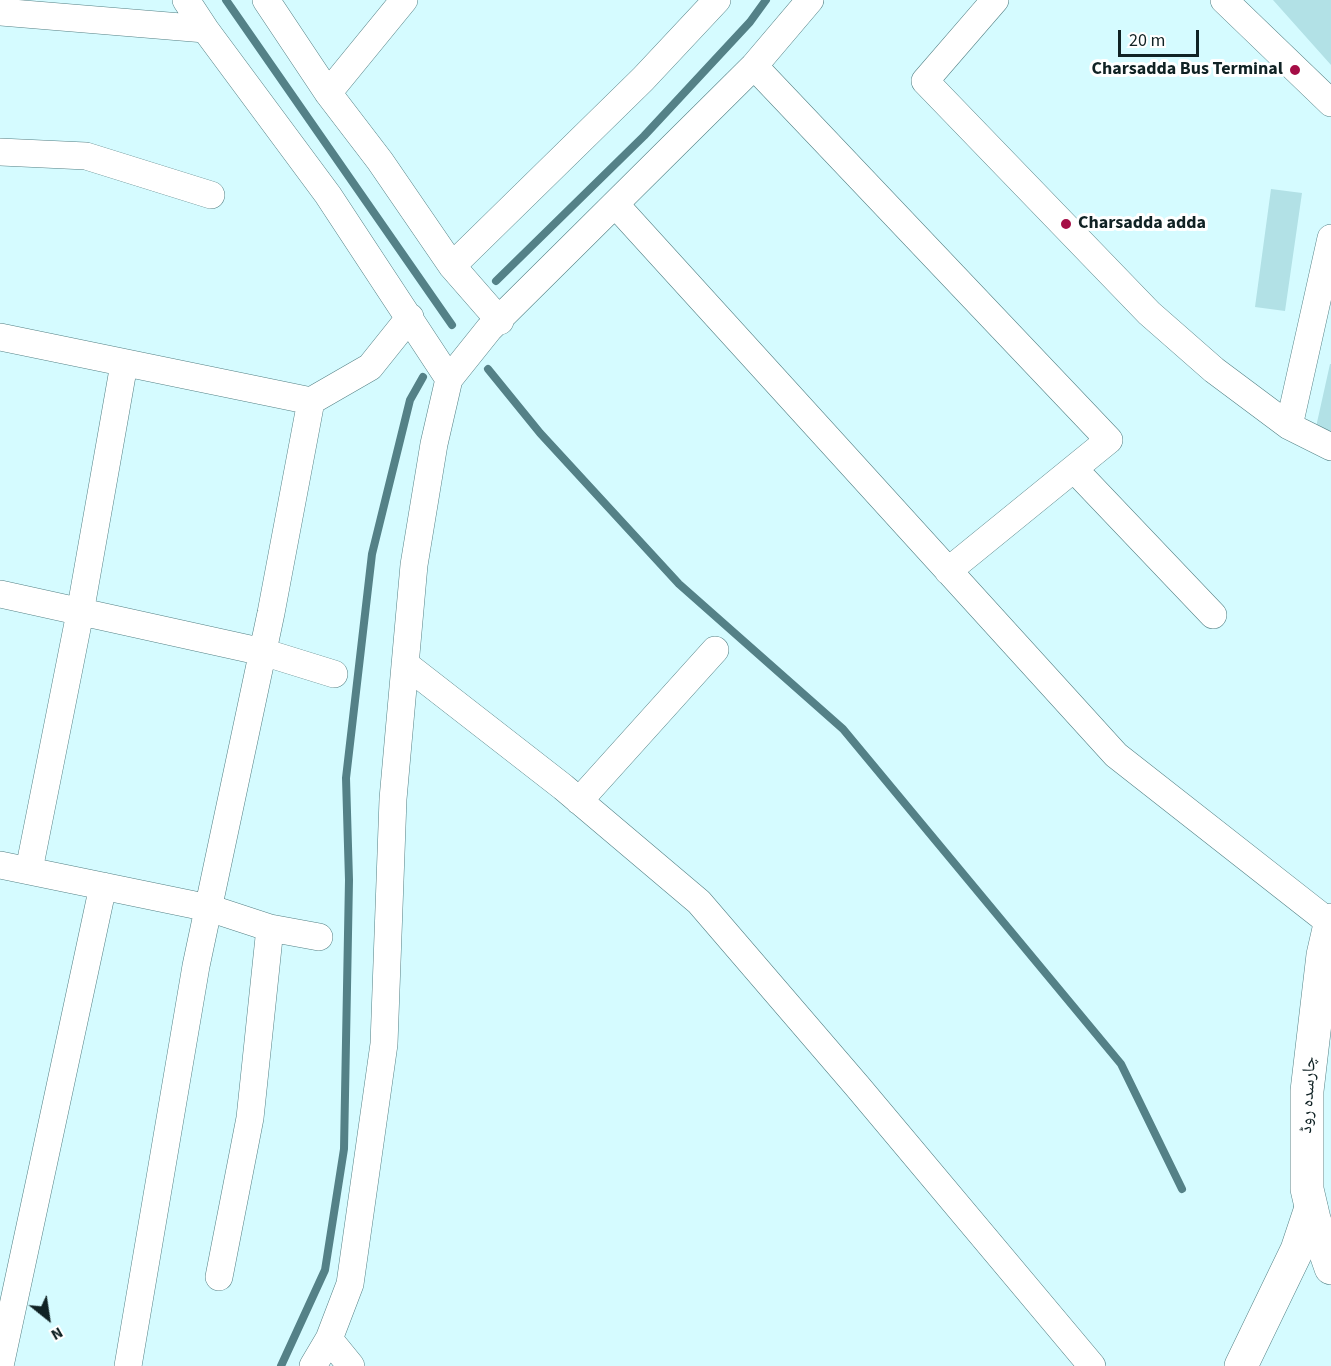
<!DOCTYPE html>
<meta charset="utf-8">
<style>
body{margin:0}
#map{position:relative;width:1331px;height:1366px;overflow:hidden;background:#d5fbff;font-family:"Source Sans 3",sans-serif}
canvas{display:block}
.north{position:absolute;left:18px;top:1288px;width:60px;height:60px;-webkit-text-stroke:4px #fff;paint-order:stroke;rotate:150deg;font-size:16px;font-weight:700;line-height:24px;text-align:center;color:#102224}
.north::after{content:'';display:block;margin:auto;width:21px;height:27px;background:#102224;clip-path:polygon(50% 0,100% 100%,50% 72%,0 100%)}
.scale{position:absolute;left:1118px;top:30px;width:81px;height:27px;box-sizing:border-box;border:3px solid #102224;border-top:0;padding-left:8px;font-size:18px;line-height:21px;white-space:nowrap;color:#102224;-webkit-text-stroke:4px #fff;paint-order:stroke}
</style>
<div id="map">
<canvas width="1331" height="1366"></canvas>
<div class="north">N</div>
<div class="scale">20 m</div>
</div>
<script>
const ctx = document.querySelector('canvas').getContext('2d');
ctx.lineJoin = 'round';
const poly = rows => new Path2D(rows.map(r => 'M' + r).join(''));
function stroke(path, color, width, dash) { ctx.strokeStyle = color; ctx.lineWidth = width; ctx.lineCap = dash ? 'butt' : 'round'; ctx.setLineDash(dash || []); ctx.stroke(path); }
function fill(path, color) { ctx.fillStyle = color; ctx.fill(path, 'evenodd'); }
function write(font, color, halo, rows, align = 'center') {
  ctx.font = font + ' "Source Sans 3","Noto Naskh Arabic",sans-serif'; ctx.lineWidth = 6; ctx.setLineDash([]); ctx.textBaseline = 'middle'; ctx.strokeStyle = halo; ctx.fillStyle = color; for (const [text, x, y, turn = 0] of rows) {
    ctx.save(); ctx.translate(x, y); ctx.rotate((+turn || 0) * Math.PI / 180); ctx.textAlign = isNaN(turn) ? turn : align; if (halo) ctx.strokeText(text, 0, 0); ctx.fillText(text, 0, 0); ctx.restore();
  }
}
stroke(poly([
 [226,0,452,325],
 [496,281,644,136,750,22,766,0],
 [488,369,540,433,679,584,843,729,1121,1064,1182,1189],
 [281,1366,325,1270,344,1149,349,880,346,778,372,554,410,400,423,377]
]), '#548187', 8);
fill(poly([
 [1273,0,1331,0,1331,65],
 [1271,189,1302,193,1285,311,1255,307],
 [1330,364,1331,364,1331,431,1316,427]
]), '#b2e1e6');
const minor = poly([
 [186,0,205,29,328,195,449,379],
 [266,0,328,93,380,161,452,266,500,321],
 [995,0,925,81,1149,313,1214,370,1289,426,1331,447],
 [1224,0,1331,103],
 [0,12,205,29],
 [754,66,1109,440,948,571],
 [328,93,404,0],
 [0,152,86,156,211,195],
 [615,204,1116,755,1330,923],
 [452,266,643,79,717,0],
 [0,337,311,401,370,367,410,317],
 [1289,426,1331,238],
 [1074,469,1213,615],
 [0,594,263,652,334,674],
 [405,664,563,787,699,902,858,1087,1092,1366],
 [579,801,715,650],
 [0,865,209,908,270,928,319,937],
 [29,870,80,613,124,364],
 [219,1277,250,1118,270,928],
 [329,1339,351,1366],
 [0,1366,103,886],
 [128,1366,196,966,271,613,311,401],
 [313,1366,329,1339,350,1284,384,1044,393,799,414,565,434,444,449,379,489,329,754,66,810,0]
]);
const major = poly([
 [1331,920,1323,955,1307,1091,1307,1189,1314,1219,1331,1268]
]);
const highway = poly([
 [1241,1366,1297,1250,1311,1208]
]);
stroke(minor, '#548085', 28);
stroke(major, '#548085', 34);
stroke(highway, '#548085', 34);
stroke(minor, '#fff', 27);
stroke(major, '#fff', 33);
stroke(highway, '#fff', 33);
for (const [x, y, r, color] of [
 [1295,70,6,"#a50e46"],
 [1066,224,6,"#a50e46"]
]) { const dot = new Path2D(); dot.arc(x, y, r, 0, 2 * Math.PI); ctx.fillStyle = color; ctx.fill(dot); stroke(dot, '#fff', 2); }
write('bold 18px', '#102224', '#fff', [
 ["Charsadda Bus Terminal",1283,70],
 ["Charsadda adda",1078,224,"left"]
], 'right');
write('18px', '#102224', '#fff', [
 ["چارسدہ روڈ",1309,1095,-87]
]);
</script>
